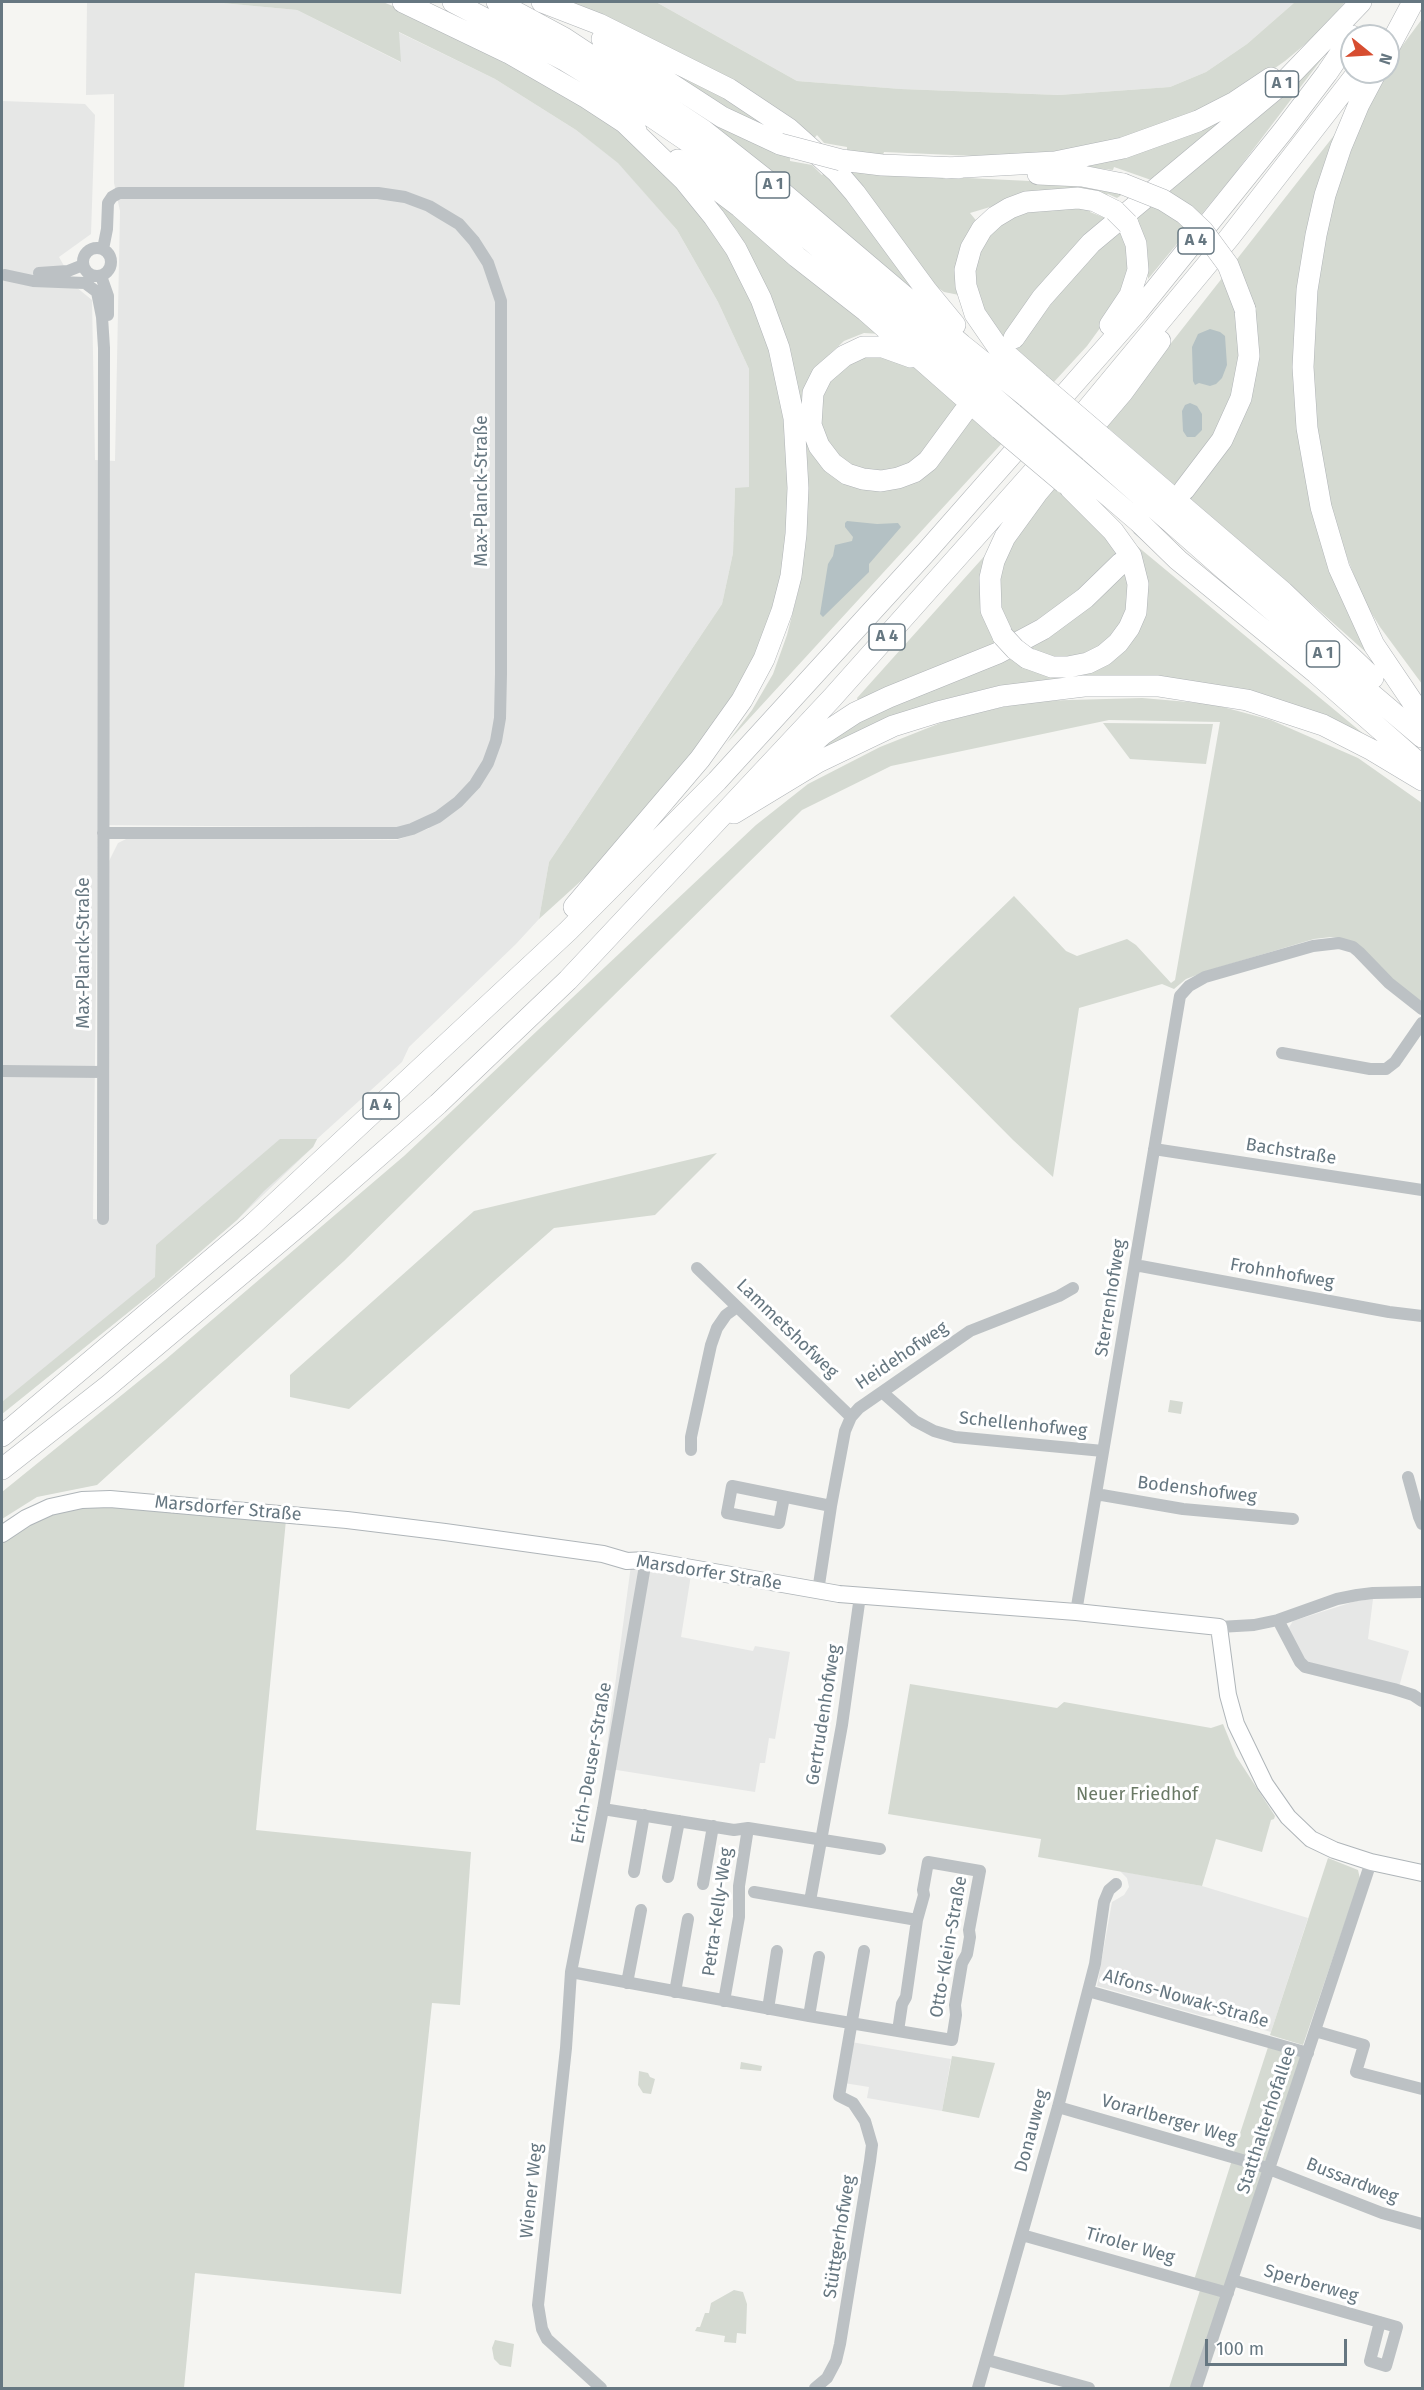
<!DOCTYPE html>
<meta charset="utf-8">
<style>
body{margin:0}
#map{position:relative;width:1424px;height:2390px;overflow:hidden;background:#f5f5f2;font-family:"Fira Sans",sans-serif}
canvas{display:block}
.frame{position:absolute;inset:0;border:3px solid #667781;pointer-events:none}
.north{position:absolute;left:1340px;top:24px;width:60px;height:60px;box-sizing:border-box;background:#fff;border:2px solid #c2c9cd;border-radius:50%;rotate:108deg;font-size:16px;font-weight:700;line-height:24px;text-align:center;color:#667781}
.north::after{content:'';display:block;margin:auto;width:21px;height:27px;background:#d74d30;clip-path:polygon(50% 0,100% 100%,50% 72%,0 100%)}
.scale{position:absolute;left:1205px;top:2339px;width:142px;height:27px;box-sizing:border-box;border:3px solid #667781;border-top:0;padding-left:8px;font-size:18px;line-height:21px;white-space:nowrap;color:#667781;-webkit-text-stroke:4px #fff;paint-order:stroke}
</style>
<div id="map">
<canvas width="1424" height="2390"></canvas>
<div class="frame"></div>
<div class="north">N</div>
<div class="scale">100 m</div>
</div>
<script>
const ctx = document.querySelector('canvas').getContext('2d');
ctx.lineJoin = 'round';
function fill(path, color) { ctx.fillStyle = color; ctx.fill(path, 'evenodd'); }
const poly = rows => new Path2D(rows.map(r => 'M' + r).join(''));
function stroke(path, color, width, dash) { ctx.strokeStyle = color; ctx.lineWidth = width; ctx.lineCap = dash ? 'butt' : 'round'; ctx.setLineDash(dash || []); ctx.stroke(path); }
function write(font, color, halo, rows, align = 'center') {
  ctx.font = font + ' "Fira Sans",sans-serif'; ctx.lineWidth = 6; ctx.setLineDash([]); ctx.textBaseline = 'middle'; ctx.strokeStyle = halo; ctx.fillStyle = color; for (const [text, x, y, turn = 0] of rows) {
    ctx.save(); ctx.translate(x, y); ctx.rotate((+turn || 0) * Math.PI / 180); ctx.textAlign = isNaN(turn) ? turn : align; if (halo) ctx.strokeText(text, 0, 0); ctx.fillText(text, 0, 0); ctx.restore();
  }
}
fill(poly([
 [87,2,211,2,297,10,400,62,398,32,495,79,576,130,618,162,677,230,718,302,749,369,749,488,735,488,733,553,722,604,549,862,539,919,516,944,409,1047,402,1062,317,1139,313,1147,237,1220,156,1290,2,1414,2,101,85,104,95,115,91,234,59,257,76,287,92,300,95,460,115,461,120,211,114,183,114,94,86,95],
 [98,825,430,828,397,840,130,837,118,843,108,863,108,1220,93,1219],
 [656,2,1295,2,1247,44,1206,72,1170,87,1059,95,901,89,797,81],
 [631,1565,691,1575,681,1637,753,1651,755,1646,790,1652,775,1739,769,1738,765,1763,760,1763,755,1792,604,1768],
 [1373,1599,1368,1639,1409,1651,1399,1687,1309,1663,1305,1660,1288,1629,1293,1621,1356,1601],
 [1120,1871,1202,1886,1308,1918,1271,2032,1214,2016,1203,2016,1097,1986,1112,1902,1124,1895,1129,1887,1127,1878],
 [851,2042,951,2059,942,2111,867,2098,869,2087,844,2083]
]), '#e6e7e6');
fill(poly([
 [211,2,383,2,468,37,623,130,676,177,727,249,760,319,778,369,793,469,786,566,765,637,728,706,624,842,539,919,549,862,722,604,733,553,735,488,749,487,749,369,718,302,677,230,618,163,576,130,495,79,399,32,401,62,297,10],
 [572,2,656,2,797,81,901,89,1059,95,1170,87,1206,72,1247,44,1295,2,1345,2,1321,31,1285,61,1231,99,1153,130,1090,148,998,157,884,152,883,155,847,151,847,147,824,143,817,135,812,141,663,50],
 [1422,19,1422,684,1380,627,1364,601,1338,534,1325,484,1317,433,1310,351,1321,243,1362,105,1383,72,1388,72,1388,65],
 [631,46,686,74,783,133,745,118,707,96],
 [1322,55,1324,56,1233,176,1148,279,1147,244,1135,215],
 [1257,95,1154,181,1114,167,1113,170,1069,165],
 [708,120,790,157,790,161,812,165,822,175,827,170,921,296],
 [1343,124,1310,215,1299,429,1378,663,1284,579,1106,426],
 [844,172,1071,183,1123,194,1117,198,1108,194,1106,196,1030,195,970,213,979,224,959,295,944,292,931,283],
 [687,174,881,334,864,333,844,341,815,368,807,390,828,470,905,483,971,412,1004,441,726,744,752,710,773,674,787,635,799,588,790,370],
 [1064,205,1090,210,1090,212,1108,219,1007,340,990,323,976,299,973,277,982,239,1014,211],
 [1122,225,1131,245,1129,273,1103,324,1087,346,1053,383,1017,349,1074,274],
 [873,353,926,371,964,403,920,461,891,474,852,469,824,442,818,403,834,371],
 [1053,486,1093,519,1116,544,1118,557,1100,576,1014,638,997,612,999,559],
 [1137,546,1372,741,1310,712,1046,683,810,759,846,725,1012,656,1034,670,1127,642],
 [989,551,1000,645,858,701,857,698],
 [1128,568,1133,592,1117,637,1069,662,1027,649],
 [1142,698,1212,704,1271,720,1358,758,1422,803,1422,1003,1344,939,1331,937,1314,939,1210,970,1186,979,1174,989,1162,984,1079,1008,1053,1177,1013,1140,890,1016,1014,896,1066,951,1077,956,1127,939,1136,945,1171,983,1175,980,1220,722,1109,720,891,766,802,810,344,1261,97,1485,37,1497,2,1519,2,1492,165,1360,404,1156,756,825,808,784,880,747,958,716,1034,701],
 [1103,723,1213,724,1206,764,1130,759],
 [280,1139,317,1139,313,1147,264,1191,237,1220,156,1290,2,1414,2,1402,155,1277,156,1245],
 [717,1153,655,1215,554,1228,349,1409,290,1397,290,1375,474,1211],
 [1170,1400,1183,1402,1181,1414,1168,1412],
 [112,1505,286,1520,256,1830,471,1852,460,2005,432,2003,401,2294,195,2273,184,2388,2,2388,2,1543,9,1536,53,1513,84,1506],
 [910,1684,1057,1708,1064,1702,1211,1728,1223,1724,1236,1756,1275,1816,1274,1819,1271,1820,1262,1852,1216,1839,1202,1886,1038,1857,1041,1839,888,1814],
 [1328,1858,1358,1870,1360,1879,1303,2045,1270,2035],
 [1269,2044,1304,2054,1267,2166,1233,2155],
 [952,2056,995,2063,979,2118,942,2111],
 [741,2062,762,2066,761,2071,740,2069],
 [639,2071,648,2073,650,2077,655,2079,651,2094,643,2093,638,2085],
 [1232,2160,1264,2170,1225,2289,1194,2280],
 [1201,2287,1223,2294,1192,2388,1169,2388],
 [734,2290,743,2292,747,2304,746,2334,737,2333,736,2343,724,2342,725,2336,695,2331,697,2327,700,2327,705,2313,709,2313,711,2303],
 [495,2340,514,2344,511,2367,500,2365,494,2359,492,2348]
]), '#d5dad2');
fill(poly([
 [1210,329,1220,332,1225,336,1227,365,1222,378,1216,384,1210,386,1199,383,1195,385,1193,381,1192,347,1198,334],
 [1190,403,1197,406,1202,414,1202,430,1195,437,1187,437,1183,431,1182,411,1185,405],
 [847,521,877,524,898,523,901,527,869,564,869,572,823,617,820,614,828,564,833,556,835,545,852,541,853,537,845,527,845,523]
]), '#b4c1c4');
stroke(poly([
 [1121,563,1160,518]
]), '#cacfd0', 21, [21, 10]);
const secondary = poly([
 [2,1534,26,1518,50,1507,82,1500,110,1499,347,1520,445,1532,603,1554,627,1561,646,1560,839,1594,1076,1612,1219,1627,1228,1695,1236,1724,1265,1784,1288,1817,1311,1839,1334,1850,1371,1862,1422,1873]
]);
const highway = poly([
 [403,2,509,53,587,98,636,130],
 [453,2,566,61,602,83,693,145,832,258,1013,414],
 [497,2,564,38,703,130,784,194,962,345,1027,397],
 [542,2,599,24,729,89,789,129,837,172,855,193,927,291,955,325],
 [602,39,722,117,780,144],
 [1388,49,1413,2],
 [1376,72,1359,104,1341,147,1325,195,1316,235,1307,290,1303,367,1307,428,1321,507,1339,568,1374,645,1422,716],
 [678,160,740,207,797,257,866,311,1000,429],
 [841,160,882,165,959,168],
 [946,168,1055,162,1123,148,1198,121,1235,102,1271,78],
 [1038,174,1082,176,1123,184],
 [1110,325,1130,295,1138,270,1136,244,1128,224],
 [1014,338,1042,298,1091,243,1284,82,1361,2],
 [911,357,883,347,863,347,844,356,822,375,813,393,811,425,819,446,832,463,847,474,863,479,881,481,898,478,914,472,928,461,964,412],
 [1039,383,997,346,975,314,966,286,965,270,971,248,982,229,995,217,1010,208,1026,202,1078,198,1095,201,1115,211],
 [1102,437,1283,592,1373,678],
 [1090,451,1224,569,1422,737],
 [1076,468,1139,522,1178,560,1316,673,1422,766],
 [1184,490,1222,440,1241,398,1249,356,1245,309],
 [1003,636,991,610,990,578,994,561,1005,537,1037,493,1122,393,1160,341],
 [1027,658,1052,667,1068,667,1088,663,1104,655,1118,643,1129,628,1136,612,1138,584,1131,556,1113,531,1070,488],
 [774,778,823,734,855,713,889,697,998,653,1043,629,1085,598,1121,563],
 [734,813,818,762,893,726,938,712,1002,696,1084,686,1158,686,1247,700,1323,725,1372,750,1422,780],
 [574,907,700,759,742,700,764,659,782,611,791,576,796,534,798,488,794,418,779,348,761,299,736,249,714,217,684,180,625,123],
 [2,1436,251,1226,568,931,717,781,927,551,1138,311,1283,131,1327,73,1352,36],
 [2,1469,108,1386,308,1218,438,1104,568,980,832,698,1059,443,1229,238,1358,72]
]);
stroke(secondary, '#afb5b9', 18);
stroke(highway, '#b0b4b7', 22);
stroke(poly([
 '83 262a14 14 0 1 1 28 0a14 14 0 1 1-28 0Z',
 [39,273,68,271,83,265],
 [5,275,33,281,85,283,97,292,102,317,104,348,103,1219],
 [101,276,108,296,108,315],
 [103,833,397,833,412,829,438,817,458,802,475,784,488,763,496,741,500,718,501,674,501,301,488,263,474,241,459,224,429,206,405,197,378,193,119,193,112,197,108,203,107,229,103,249],
 [1282,1053,1370,1069,1386,1069,1395,1062,1422,1023],
 [2,1071,103,1072],
 [1154,1149,1422,1190],
 [1135,1265,1389,1312,1422,1316],
 [697,1268,851,1417],
 [882,1392,915,1421,934,1431,955,1437,1103,1451],
 [691,1450,691,1437,711,1345,717,1328,726,1315,737,1307],
 [1408,1477,1419,1517,1422,1524],
 [1096,1494,1183,1509,1293,1519],
 [784,1497,779,1523,727,1513,732,1486,831,1506],
 [818,1591,831,1506,845,1431,851,1417,859,1408,970,1331,1059,1296,1073,1288],
 [1076,1612,1180,996,1189,986,1205,977,1313,946,1339,943,1353,947,1359,952,1389,983,1422,1009],
 [1278,1620,1300,1662,1305,1667,1394,1689,1413,1695,1422,1701],
 [1219,1627,1254,1625,1278,1620,1337,1599,1357,1595,1373,1593,1422,1592],
 [603,1809,734,1830,748,1828,880,1849],
 [634,1872,644,1815],
 [668,1877,679,1821],
 [703,1884,713,1826],
 [754,1892,917,1920],
 [810,1901,842,1725,860,1596],
 [571,1972,809,2016,898,2031,952,2040,956,2015,955,2005,962,1963,967,1954,970,1937,969,1930,980,1871,928,1862,923,1890,924,1895,917,1920,906,1997,902,2004,898,2031],
 [627,1983,641,1910],
 [1088,1991,1308,2053],
 [675,1992,688,1919],
 [724,2001,739,1917,739,1886,748,1828],
 [768,2009,777,1951],
 [809,2016,819,1957],
 [1315,2031,1364,2045,1356,2072,1422,2089],
 [1058,2107,1256,2164,1382,2213,1422,2224],
 [1022,2235,1228,2293],
 [1232,2280,1397,2327,1386,2366,1370,2361,1380,2322],
 [987,2360,1089,2388],
 [601,2388,547,2339,542,2329,538,2305,566,2048,571,1972,603,1809,646,1560],
 [815,2388,827,2378,836,2361,840,2344,870,2161,872,2145,865,2121,853,2103,839,2096,864,1951],
 [978,2388,1058,2107,1095,1964,1104,1902,1109,1890,1116,1884],
 [1196,2388,1371,1862]
]), '#bcc1c4', 12);
stroke(secondary, '#fff', 16);
stroke(highway, '#fff', 21);
const highwayBridge = poly([
 [780,144,841,160],
 [1123,184,1163,200,1185,214,1203,231,1228,265,1245,309],
 [1115,211,1128,224],
 [1039,383,1102,437],
 [1027,397,1090,451],
 [1013,414,1076,468],
 [1000,429,1064,483],
 [1003,636,1015,649,1027,658]
]);
stroke(highwayBridge, '#b0b4b7', 22, []);
stroke(highwayBridge, '#fff', 21);
for (const [x, y, w] of [
 [1282,84,33],
 [773,185,33],
 [1196,241,36],
 [887,637,36],
 [1323,654,33],
 [381,1106,36]
]) { const box = new Path2D(); box.roundRect(x - w / 2, y - 13, w, 26, 4.5); ctx.fillStyle = '#fff'; ctx.fill(box); stroke(box, '#667781', 1.5); }
write('bold 16px', '#667781', null, [
 ["A 1",1282,84],
 ["A 1",773,185],
 ["A 4",1196,241],
 ["A 4",887,637],
 ["A 1",1323,654],
 ["A 4",381,1106]
]);
write('18px', '#667781', '#fff', [
 ["Max-Planck-Straße",482,491,-90],
 ["Max-Planck-Straße",84,953,-90],
 ["Bachstraße",1291,1152,9],
 ["Frohnhofweg",1282,1274,10],
 ["Sterrenhofweg",1111,1298,-81],
 ["Lammetshofweg",787,1329,44],
 ["Heidehofweg",902,1356,-34],
 ["Schellenhofweg",1023,1425,6],
 ["Bodenshofweg",1197,1490,7],
 ["Marsdorfer Straße",228,1509,5],
 ["Marsdorfer Straße",709,1573,9],
 ["Gertrudenhofweg",824,1715,-81],
 ["Erich-Deuser-Straße",592,1763,-80],
 ["Petra-Kelly-Weg",718,1912,-82],
 ["Otto-Klein-Straße",949,1947,-80],
 ["Alfons-Nowak-Straße",1186,1999,16],
 ["Vorarlberger Weg",1169,2120,16],
 ["Statthalterhofallee",1267,2120,-72],
 ["Donauweg",1032,2131,-75],
 ["Bussardweg",1352,2181,21],
 ["Wiener Weg",532,2191,-84],
 ["Stüttgerhofweg",840,2237,-81],
 ["Tiroler Weg",1130,2246,16],
 ["Sperberweg",1311,2284,16]
]);
write('18px', '#6a7965', '#fff', [
 ["Neuer Friedhof",1137,1795]
]);
</script>
